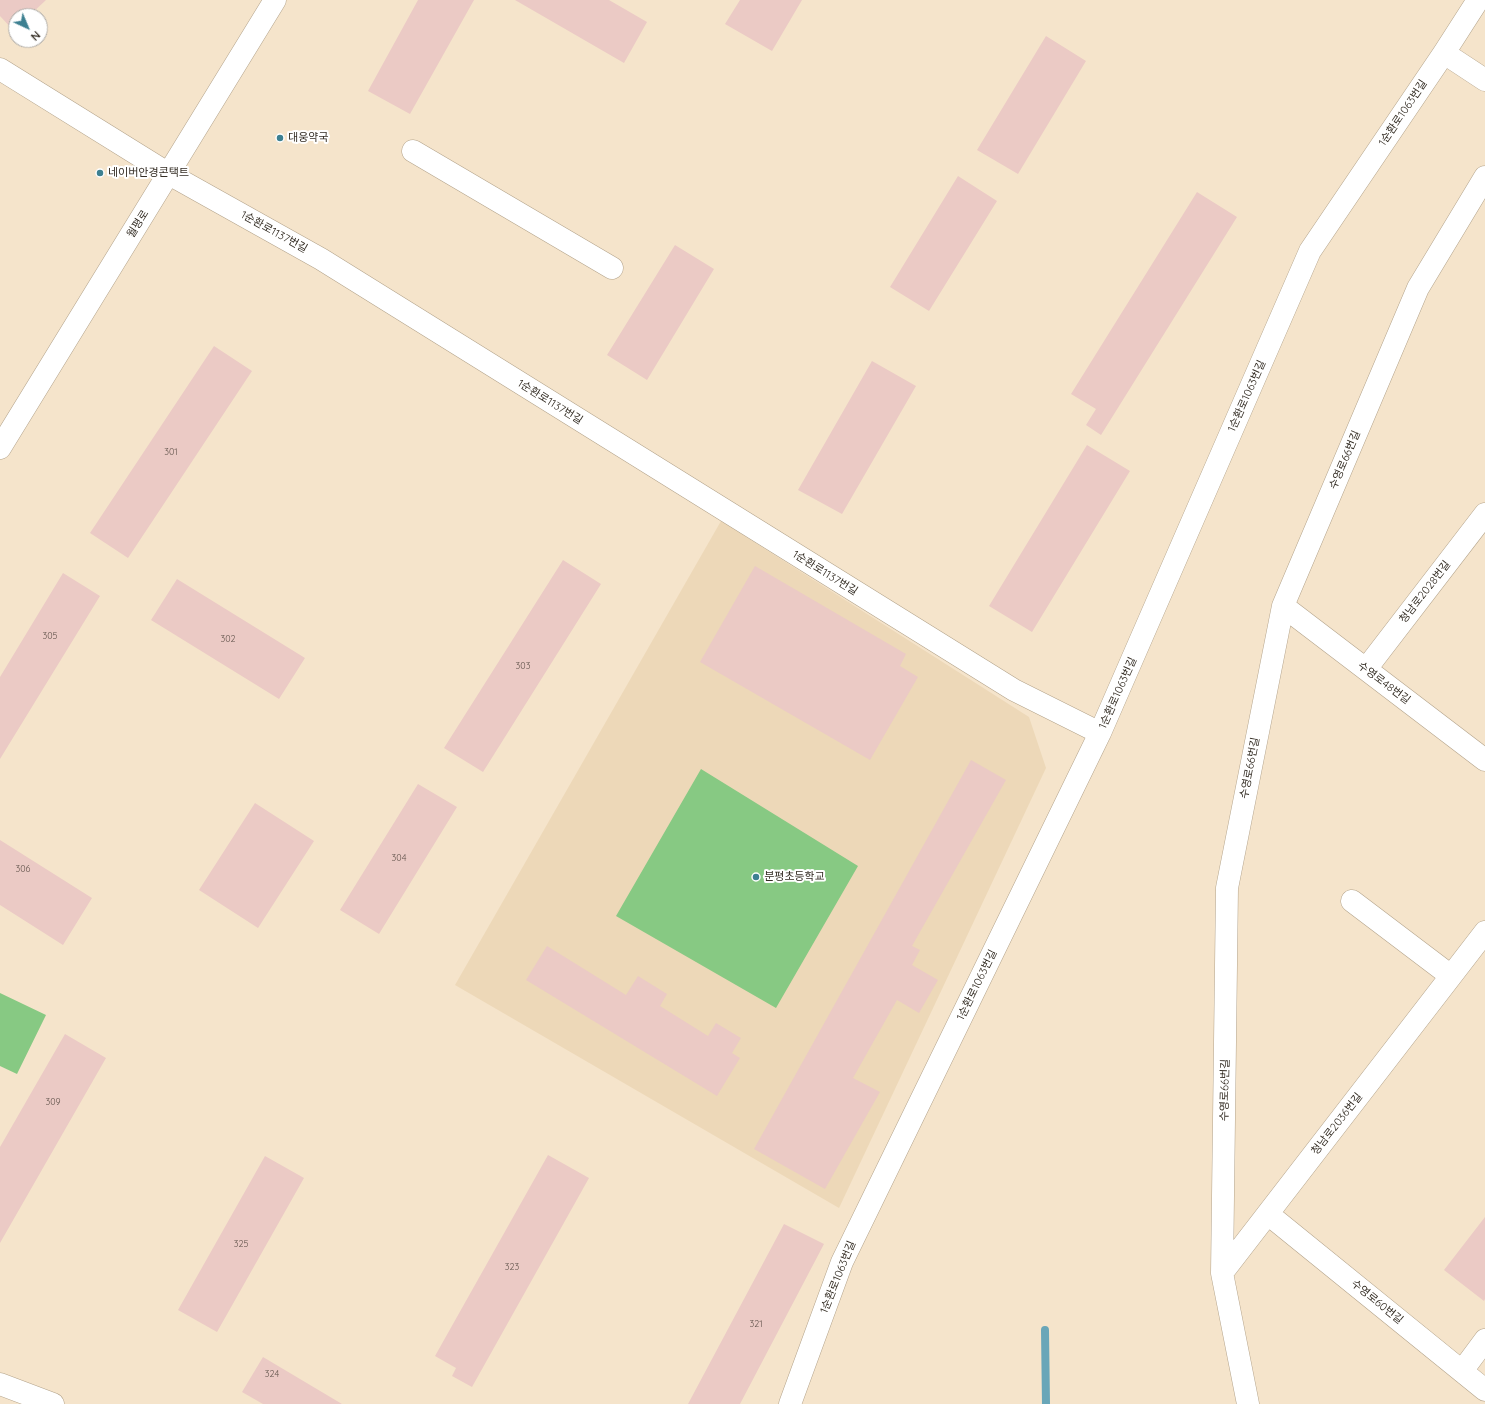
<!DOCTYPE html>
<meta charset="utf-8">
<style>
body{margin:0}
#map{position:relative;width:1485px;height:1404px;overflow:hidden;background:#f5e4cb;font-family:Quicksand,sans-serif}
canvas{display:block}
.north{position:absolute;left:8px;top:8px;width:40px;height:40px;box-sizing:border-box;background:#fff;border:1px solid #aeaba7;border-radius:50%;rotate:136deg;font-size:11px;font-weight:700;line-height:16px;text-align:center;color:#342d24}
.north::after{content:'';display:block;margin:auto;width:14px;height:18px;background:#3d8091;clip-path:polygon(50% 0,100% 100%,50% 72%,0 100%)}
</style>
<div id="map">
<canvas width="1485" height="1404"></canvas>
<div class="north">N</div>
</div>
<script>
const ctx = document.querySelector('canvas').getContext('2d');
ctx.lineJoin = 'round';
function fill(path, color) { ctx.fillStyle = color; ctx.fill(path, 'evenodd'); }
const poly = rows => new Path2D(rows.map(r => 'M' + r).join(''));
function stroke(path, color, width, dash) { ctx.strokeStyle = color; ctx.lineWidth = width; ctx.lineCap = dash ? 'butt' : 'round'; ctx.setLineDash(dash || []); ctx.stroke(path); }
function write(font, color, halo, rows, align = 'center') {
  ctx.font = font + ' Quicksand,"Noto Sans KR",sans-serif'; ctx.lineWidth = 4; ctx.setLineDash([]); ctx.textBaseline = 'middle'; ctx.strokeStyle = halo; ctx.fillStyle = color; for (const [text, x, y, turn = 0] of rows) {
    ctx.save(); ctx.translate(x, y); ctx.rotate((+turn || 0) * Math.PI / 180); ctx.textAlign = isNaN(turn) ? turn : align; if (halo) ctx.strokeText(text, 0, 0); ctx.fillText(text, 0, 0); ctx.restore();
  }
}
fill(poly([
 [721,521,1029,717,1046,768,839,1208,455,985]
]), '#edd8b8');
fill(poly([
 [701,769,858,866,776,1008,616,916],
 [0,993,46,1015,17,1074,0,1066]
]), '#87c983');
stroke(poly([
 [1045,1330,1046,1404]
]), '#69a6b8', 8);
fill(poly([
 [0,0,46,0,29,16,16,16,16,28,13,30,0,16],
 [418,0,474,0,410,114,368,91],
 [515,0,609,0,647,22,624,63],
 [740,0,802,0,772,51,725,24],
 [1046,36,1086,61,1018,174,977,150],
 [958,176,997,201,929,311,890,287],
 [1197,192,1237,217,1101,435,1086,425,1096,409,1071,394],
 [675,245,714,269,647,380,607,355],
 [214,346,252,371,128,558,90,533],
 [872,361,916,386,842,514,798,490],
 [1087,445,1130,471,1032,632,989,606],
 [563,560,601,584,483,772,444,748],
 [755,566,906,654,900,666,918,677,870,760,700,662],
 [63,573,100,596,0,759,0,677],
 [177,579,305,658,279,699,151,620],
 [971,760,1006,780,912,946,920,950,912,965,938,980,919,1013,897,1000,853,1078,880,1092,825,1189,754,1149],
 [418,784,457,807,379,934,340,910],
 [255,803,314,841,258,928,199,890],
 [0,840,92,898,63,945,0,905],
 [547,946,626,995,638,976,667,994,660,1006,708,1036,716,1023,741,1038,732,1053,740,1058,717,1096,526,980],
 [65,1034,106,1058,0,1243,0,1147],
 [548,1155,589,1178,472,1387,452,1376,456,1368,435,1356],
 [265,1156,304,1178,217,1332,178,1310],
 [1485,1217,1485,1299,1484,1301,1444,1270],
 [784,1224,824,1244,740,1404,688,1404],
 [263,1357,342,1404,263,1404,242,1392]
]), '#ebcac5');
const minor = poly([
 [1444,53,1485,80],
 [0,69,169,174,321,259,1014,690,1100,733],
 [413,151,612,268],
 [0,448,275,0],
 [1283,606,1485,760],
 [1366,669,1485,514],
 [1352,901,1451,976],
 [1268,1214,1485,1390],
 [1222,1273,1485,932],
 [1462,1371,1485,1340],
 [0,1384,53,1404],
 [790,1404,842,1262,1100,733,1310,251,1444,53,1478,0],
 [1248,1404,1222,1273,1227,888,1283,606,1418,288,1485,177]
]);
stroke(minor, '#b3a38b', 23);
stroke(minor, '#fff', 22);
for (const [x, y, r, color] of [
 [280,138,4,"#3d8091"],
 [100,173,4,"#3d8091"],
 [756,877,4,"#3d8091"]
]) { const dot = new Path2D(); dot.arc(x, y, r, 0, 2 * Math.PI); ctx.fillStyle = color; ctx.fill(dot); stroke(dot, '#fff', 1.5); }
write('9px', '#62544c', null, [
 ["301",171,452],
 ["305",50,636],
 ["302",228,639],
 ["303",523,666],
 ["304",399,858],
 ["306",23,869],
 ["309",53,1102],
 ["325",241,1244],
 ["323",512,1267],
 ["321",756,1324],
 ["324",272,1374]
]);
write('11px', '#342d24', '#fff', [
 ["1순환로1063번길",1403,113,-56],
 ["월평로",138,224,-58],
 ["1순환로1137번길",274,232,29],
 ["1순환로1063번길",1247,396,-66],
 ["1순환로1137번길",550,402,32],
 ["수영로66번길",1345,460,-67],
 ["1순환로1137번길",825,573,32],
 ["청남로2028번길",1425,592,-52],
 ["수영로48번길",1384,683,37],
 ["1순환로1063번길",1118,693,-66],
 ["수영로66번길",1250,768,-79],
 ["1순환로1063번길",977,985,-64],
 ["수영로66번길",1225,1090,-89],
 ["청남로2036번길",1337,1124,-52],
 ["1순환로1063번길",838,1277,-68],
 ["수영로60번길",1377,1302,39]
]);
write('11px', '#342d24', '#fff', [
 ["대웅약국",288,138],
 ["네이버안경콘택트",108,173],
 ["분평초등학교",764,877]
], 'left');
</script>
